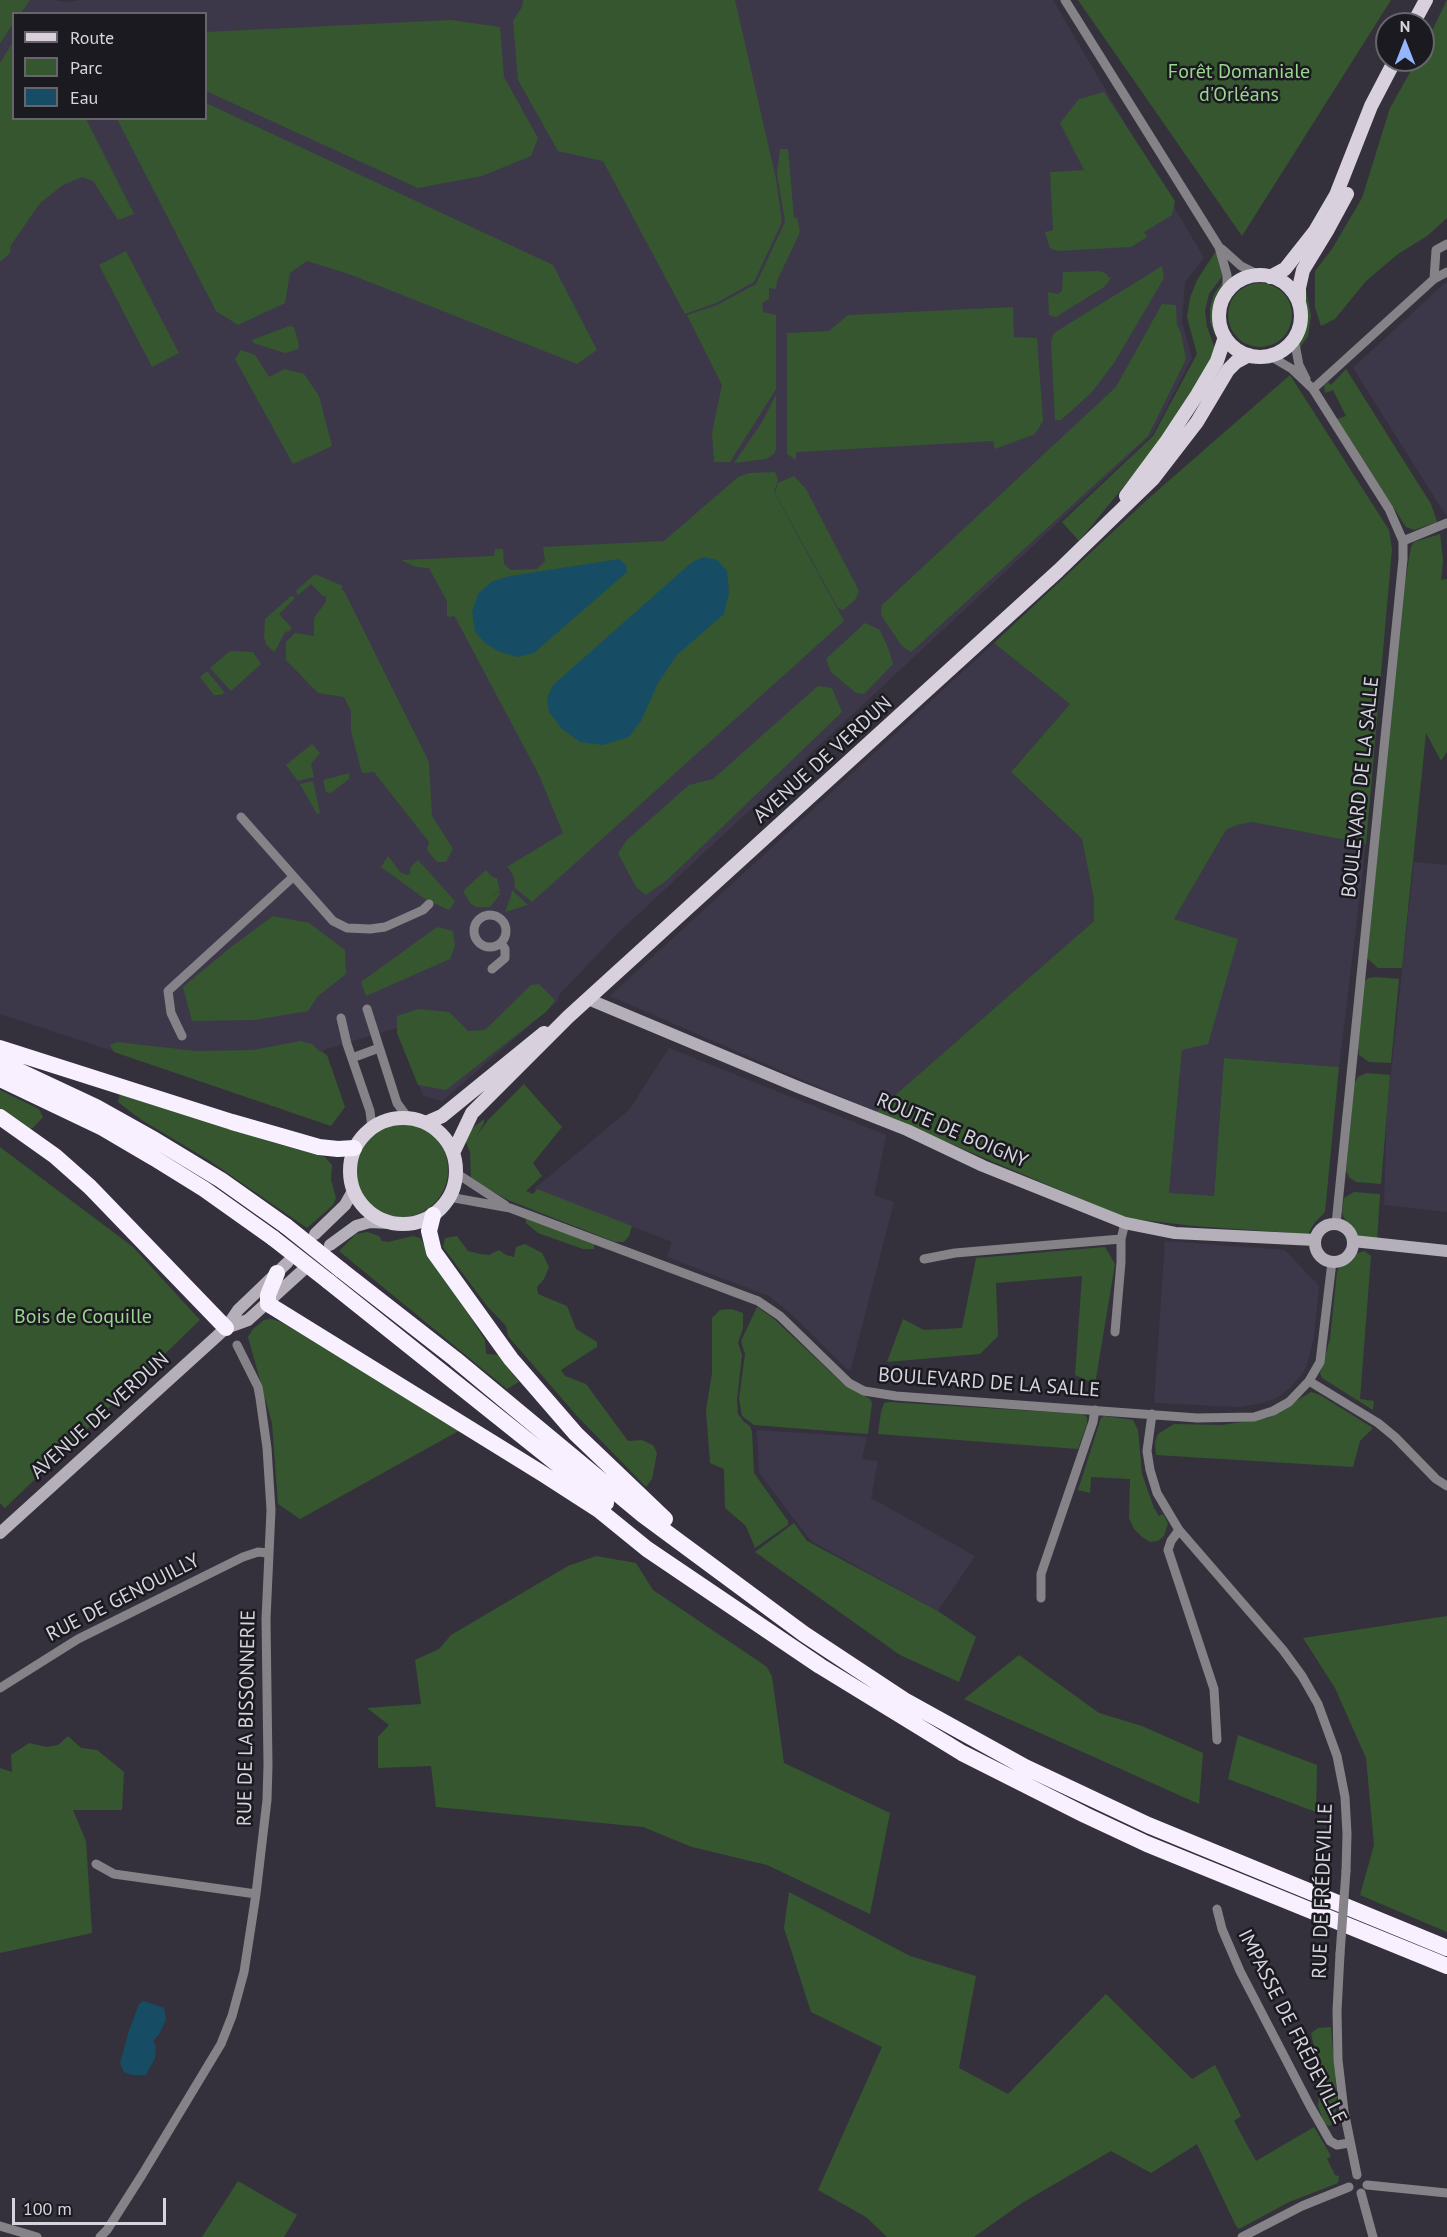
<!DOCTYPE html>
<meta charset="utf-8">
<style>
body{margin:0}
#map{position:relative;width:1447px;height:2237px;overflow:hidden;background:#34313d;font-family:"PT Sans",sans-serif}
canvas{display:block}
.legend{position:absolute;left:12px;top:12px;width:195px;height:108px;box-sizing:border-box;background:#1b1a20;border:2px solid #66656c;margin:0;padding:8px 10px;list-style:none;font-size:18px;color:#d6d5dd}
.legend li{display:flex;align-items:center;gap:12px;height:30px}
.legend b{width:30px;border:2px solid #66656c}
.north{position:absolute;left:1375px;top:12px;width:60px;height:60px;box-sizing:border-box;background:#1b1a20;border:2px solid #66656c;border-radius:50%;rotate:0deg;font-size:16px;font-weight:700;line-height:24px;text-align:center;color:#d6d5dd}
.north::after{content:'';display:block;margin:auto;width:21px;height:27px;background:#95b6fd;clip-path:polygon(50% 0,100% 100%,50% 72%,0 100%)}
.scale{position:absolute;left:12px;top:2198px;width:154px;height:27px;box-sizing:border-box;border:3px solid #d6d5dd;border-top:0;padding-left:8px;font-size:18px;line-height:21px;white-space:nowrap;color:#d6d5dd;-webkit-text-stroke:4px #1b1a20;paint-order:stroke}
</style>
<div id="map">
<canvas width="1447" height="2237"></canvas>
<ul class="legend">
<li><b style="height:8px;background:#d8d1dd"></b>Route</li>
<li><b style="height:16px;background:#365630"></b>Parc</li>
<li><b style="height:16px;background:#174d64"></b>Eau</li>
</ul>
<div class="north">N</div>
<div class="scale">100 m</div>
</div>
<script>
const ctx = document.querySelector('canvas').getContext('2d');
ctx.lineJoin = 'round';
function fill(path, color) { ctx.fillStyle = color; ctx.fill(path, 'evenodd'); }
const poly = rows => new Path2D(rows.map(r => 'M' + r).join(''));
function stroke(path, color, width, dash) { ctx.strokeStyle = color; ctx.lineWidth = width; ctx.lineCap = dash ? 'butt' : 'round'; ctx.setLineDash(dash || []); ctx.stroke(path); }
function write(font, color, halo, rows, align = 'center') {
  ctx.font = font + ' "PT Sans",sans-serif'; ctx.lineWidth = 5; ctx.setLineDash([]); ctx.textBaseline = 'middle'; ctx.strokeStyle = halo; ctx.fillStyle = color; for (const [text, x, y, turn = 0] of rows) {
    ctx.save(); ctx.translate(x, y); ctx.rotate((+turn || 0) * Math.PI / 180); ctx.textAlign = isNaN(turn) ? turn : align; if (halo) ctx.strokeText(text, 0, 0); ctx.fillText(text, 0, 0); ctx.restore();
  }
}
fill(poly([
 [28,0,53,0,65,2,82,0,1053,0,1204,258,1185,282,1182,322,1192,358,1152,435,618,933,559,995,557,1002,442,1101,423,1096,400,1027,323,1050,341,1107,272,1103,0,1014,0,45,13,24,14,118,206,118,206,14,20,13],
 [1447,281,1447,517,1353,368],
 [994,643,1070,704,1011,772,1082,839,1094,899,1094,921,876,1112,610,996],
 [1252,822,1366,844,1339,1067,1224,1058,1214,1197,1169,1194,1182,1050,1238,939,1174,919,1226,830,1237,825],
 [1414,862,1447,865,1447,1212,1384,1205,1387,1109],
 [669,1048,886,1135,874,1195,894,1202,851,1369,847,1369,789,1312,769,1296,667,1257,672,1242,534,1189,629,1110],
 [1165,1241,1285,1250,1319,1286,1314,1337,1308,1361,1304,1371,1291,1387,1277,1398,1263,1403,1239,1407,1154,1403],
 [757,1430,867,1437,862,1459,878,1461,871,1498,975,1556,938,1611,811,1541,759,1473]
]), '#3c384a');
fill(poly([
 [0,0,30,0,21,13,14,14,13,24,0,44],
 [523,0,735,0,776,179,782,222,754,282,716,303,685,314,603,161,558,151,518,80,513,21,522,7],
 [1078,0,1391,0,1242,236],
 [1447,0,1447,218,1427,236,1398,254,1366,281,1335,319,1321,326,1315,307,1315,271,1332,249,1362,198,1390,108,1417,60,1423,60,1423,49],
 [451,20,500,27,504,77,538,138,531,156,482,176,418,188,206,91,206,32],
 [13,42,14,118,86,119,134,214,118,220,93,181,82,177,63,185,40,203,11,245,10,253,0,262,0,63],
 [1104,92,1175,201,1172,215,1144,232,1147,237,1131,247,1057,251,1050,248,1045,232,1053,230,1050,172,1084,170,1060,123,1079,99],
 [206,103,553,265,597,350,577,364,349,274,307,261,290,273,285,303,238,325,216,311,117,119,206,118],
 [780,149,788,149,794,218,797,218,800,232,777,281,776,289,769,288,769,299,762,303,763,312,776,315,776,389,730,462,714,462,712,433,722,385,687,315,717,305,756,284,785,222,777,173],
 [126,251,179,353,152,367,99,265],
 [1216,251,1224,274,1209,294,1205,311,1207,327,1216,351,1161,441,1079,541,1062,522,1153,436,1197,354,1187,317,1190,298,1197,280],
 [1162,266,1164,278,1114,363,1092,392,1061,420,1055,420,1051,341,1054,333],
 [1100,271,1107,274,1109,278,1112,277,1104,287,1056,317,1049,315,1048,292,1058,294,1062,291,1063,272],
 [1224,280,1216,313,1219,337,1218,343,1210,322,1210,308,1214,294],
 '1228 315a32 32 0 1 1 64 0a32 32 0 1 1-64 0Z',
 [1301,286,1306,290,1311,315,1308,336,1299,349,1305,315],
 [1162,304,1176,305,1177,325,1181,333,1186,359,1148,436,911,652,902,646,881,615,882,605,1116,387],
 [1013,307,1014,337,1037,338,1043,421,1035,434,995,449,993,441,796,452,796,460,787,454,787,333,829,331,848,315],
 [289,326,294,327,299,345,298,349,285,353,253,343,252,340],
 [241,350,255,355,269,377,284,369,304,374,319,396,332,446,293,464,235,359],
 [1346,369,1431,504,1437,522,1414,530,1406,527,1337,419,1346,416,1333,390,1325,393,1324,386,1328,382,1331,385],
 [1290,375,1389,530,1392,549,1366,844,1252,822,1237,825,1226,830,1174,919,1238,939,1208,1044,1182,1050,1169,1193,1214,1196,1224,1058,1339,1067,1325,1212,1315,1222,1308,1234,1194,1226,1126,1218,876,1112,1094,921,1094,899,1082,839,1011,772,1070,704,994,643,1149,498],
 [776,395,776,449,774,454,766,459,734,463,761,424],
 [775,472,778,480,774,492,844,621,532,902,515,888,514,877,508,867,505,868,563,833,539,775,454,615,451,617,447,616,447,601,429,568,416,567,401,560,494,556,495,549,503,549,504,564,511,570,537,569,545,561,543,547,664,541,738,477,749,473],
 [794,476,806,489,859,591,855,600,843,610,838,608,775,493,778,483],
 [1440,534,1443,560,1441,580,1447,579,1447,752,1441,761,1426,733,1402,968,1378,968,1367,958,1403,594,1411,547,1414,542],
 [315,574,343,586,341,589,344,591,429,762,432,816,453,849,446,862,437,862,427,850,429,842,374,772,362,773,351,731,351,711,344,697,318,693,286,660,286,642,295,633,314,636,314,618,326,602,326,596,323,596,311,584,298,595,296,591],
 [291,596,295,598,279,614,291,627,291,630,285,632,275,651,273,651,266,644,264,637,265,619],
 [865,623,880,630,889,650,893,664,864,694,856,693,831,672,826,659],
 [230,651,253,652,261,664,231,691,210,668],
 [207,671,225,693,220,695,214,695,200,677],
 [818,686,832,688,842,712,667,880,646,895,636,887,618,853,627,840,689,785,713,779],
 [312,744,320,753,311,764,314,777,298,781,286,765],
 [349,773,349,779,331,793,326,792,323,780],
 [313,781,320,813,317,814,300,784],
 [388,856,400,872,407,875,410,874,410,868,418,860,455,901,449,910,425,899,381,867],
 [486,870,492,877,497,878,500,891,489,897,500,892,500,894,490,907,477,907,471,904,463,891],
 [512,890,528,905,505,912,511,896],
 [273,916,309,923,345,950,346,974,318,996,308,1011,254,1020,192,1021,183,987,231,947],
 [437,927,453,931,455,945,450,959,366,996,361,982],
 [1376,977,1399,979,1391,1063,1369,1062,1359,1055,1358,1047,1364,982,1368,978],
 [539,984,555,1000,547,1011,446,1090,418,1085,397,1033,397,1016,418,1009,449,1012,468,1031,485,1030,531,985],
 [300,1041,312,1044,318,1050,327,1055,345,1107,331,1126,114,1052,110,1045,117,1042,196,1051,253,1050],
 [1367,1073,1390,1075,1381,1184,1356,1182,1349,1177,1346,1171,1354,1084,1358,1077],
 [524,1084,562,1127,533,1163,542,1176,526,1191,533,1194,537,1189,632,1226,629,1236,624,1242,615,1242,508,1200,471,1179,470,1152,465,1140,470,1130,484,1119,484,1123,476,1137,488,1120],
 [0,1090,39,1109,43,1117,33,1128,29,1129,0,1109],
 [120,1093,274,1143,325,1157,332,1165,331,1180,336,1198,333,1205,307,1228,210,1161,140,1119,118,1102],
 '354 1170a47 47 0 1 1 94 0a47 47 0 1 1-94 0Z',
 [0,1147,133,1247,200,1320,5,1508,0,1503],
 [1354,1192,1380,1194,1377,1241,1356,1236,1344,1218,1342,1212,1344,1198],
 [526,1218,594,1244,594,1249,583,1249,538,1233,526,1223],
 [367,1232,379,1236,382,1241,388,1242,413,1236,420,1238,485,1340,486,1354,499,1355,519,1382,507,1389,339,1251,356,1234],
 [457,1236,468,1251,480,1254,489,1255,499,1250,506,1255,514,1257,516,1247,525,1244,542,1253,549,1267,544,1279,537,1287,538,1294,567,1306,576,1329,597,1342,597,1347,561,1370,565,1376,586,1384,628,1441,642,1440,653,1445,657,1453,652,1479,646,1487,577,1416,508,1336,506,1326,487,1306,443,1247,445,1238],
 [1105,1247,1115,1264,1095,1384,1075,1375,1082,1276,996,1283,998,1336,980,1354,887,1362,903,1319,924,1330,962,1328,976,1258],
 [1364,1251,1371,1256,1360,1399,1374,1401,1373,1410,1322,1378,1320,1373,1330,1339,1337,1272,1340,1265,1356,1254],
 [757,1307,773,1318,842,1383,870,1399,872,1403,868,1434,754,1425,742,1416,739,1399,745,1354,741,1341],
 [731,1309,743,1313,743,1328,738,1343,742,1355,737,1400,738,1414,744,1422,750,1426,752,1432,754,1473,788,1521,788,1525,755,1548,746,1526,725,1508,724,1469,710,1463,706,1410,712,1373,712,1318,720,1310],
 [271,1319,281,1322,462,1429,300,1519,278,1504,272,1423,248,1337,253,1329,264,1320],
 [1311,1392,1320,1395,1373,1428,1360,1441,1353,1467,1156,1455,1155,1442,1158,1434,1174,1424,1222,1425,1268,1418],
 [889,1402,1082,1414,1087,1417,1087,1424,1078,1449,878,1434,881,1412,884,1403],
 [1104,1416,1133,1420,1138,1430,1142,1474,1154,1508,1159,1516,1163,1514,1168,1523,1164,1536,1158,1541,1150,1542,1142,1537,1134,1529,1129,1518,1130,1479,1091,1477,1090,1493,1078,1490,1101,1418],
 [794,1523,807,1541,938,1611,976,1637,959,1682,900,1655,755,1552],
 [596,1556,636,1563,653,1590,767,1667,772,1677,784,1763,890,1813,870,1914,767,1865,692,1847,643,1827,436,1807,431,1766,378,1768,378,1737,389,1725,367,1708,421,1704,415,1660,439,1649,451,1635,568,1566],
 [1447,1616,1447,1932,1360,1895,1374,1845,1366,1758,1335,1688,1303,1638],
 [1019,1655,1099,1713,1142,1726,1203,1753,1199,1804,964,1699],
 [1238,1735,1317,1765,1316,1812,1228,1779],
 [68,1736,81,1748,97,1750,124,1772,122,1810,73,1810,86,1841,92,1933,0,1953,0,1768,12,1772,11,1755,29,1743,47,1747,58,1745],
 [789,1892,910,1956,976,1976,959,2068,1008,2094,1106,1994,1192,2079,1215,2065,1241,2116,1234,2121,1256,2161,1314,2127,1331,2156,1327,2159,1335,2175,1339,2176,1338,2183,1289,2202,1239,2229,1236,2226,1197,2144,1151,2173,1111,2151,1022,2203,974,2237,887,2237,866,2217,818,2190,882,2047,811,2012,784,1928],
 [1331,2027,1337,2096,1335,2122,1329,2126,1324,2123,1318,2106,1320,2085,1324,2085,1323,2074,1320,2074,1311,2033,1318,2028],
 [238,2181,297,2215,284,2237,202,2237]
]), '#365630');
fill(poly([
 [704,557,717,560,727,571,729,593,724,614,677,655,658,683,641,721,629,737,603,745,580,742,561,728,549,712,547,698,553,685,692,562],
 [619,559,626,565,627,572,534,653,517,657,500,652,486,644,475,632,472,612,478,594,491,582,510,576],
 [144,2001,164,2008,166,2020,159,2034,153,2041,156,2047,155,2058,146,2075,132,2075,124,2072,120,2063,129,2031,139,2004]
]), '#174d64');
stroke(poly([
 [1065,0,1219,247,1227,275,1227,292],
 [1222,249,1241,266,1259,275],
 [1434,279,1436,250,1447,244],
 [1294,339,1299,365,1306,379],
 [1270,356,1292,369,1313,389,1389,509,1403,541,1403,559,1336,1224],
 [1313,389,1434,279,1447,272],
 [1403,541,1447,523],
 [241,817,333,921,347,928,370,929,385,927,423,910,429,904],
 '474 931a16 16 0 1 1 32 0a16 16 0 1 1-32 0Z',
 [492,969,505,958,505,949,501,943],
 [367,1009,397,1103,408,1118],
 [341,1018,347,1044,370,1111,372,1128],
 [182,1036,171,1013,168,991,293,877],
 [352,1058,379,1048],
 [456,1173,505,1205],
 [449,1197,510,1208,758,1301,780,1316,849,1383,864,1391,896,1396,1197,1418,1254,1417,1273,1411,1289,1402,1309,1381,1320,1362,1332,1262],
 [924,1259,955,1253,1121,1239],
 [1115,1332,1121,1262,1121,1239,1125,1223],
 [1309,1381,1378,1423,1395,1437,1436,1479,1447,1486],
 [1152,1414,1147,1451,1150,1470,1157,1493,1179,1530,1283,1650,1302,1676,1318,1704,1337,1756,1345,1797,1347,1834,1346,1871],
 [1179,1530,1171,1541,1168,1550,1214,1689,1217,1740],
 [1041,1598,1041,1574,1093,1422,1095,1410],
 [0,1688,78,1639,243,1557,258,1552,268,1553],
 [96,1864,114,1874,256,1894],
 [1217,1909,1222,1929,1240,1971,1310,2106,1330,2141,1337,2145,1349,2143],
 [1340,1954,1337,2011,1338,2060,1344,2111,1357,2175],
 [1367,2185,1447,2193],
 [1361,2193,1373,2237],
 [0,2226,37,2237],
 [100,2237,107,2230,142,2175,221,2044,232,2016,244,1972,256,1894,267,1800,268,1765,266,1619,271,1510,267,1448,260,1398,258,1387,237,1345],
 [1242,2237,1302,2206,1349,2187]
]), '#858288', 9);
stroke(poly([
 [588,999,798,1087,907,1130,983,1166,1125,1223,1175,1233,1315,1240],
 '1315 1243a19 19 0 1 1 38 0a19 19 0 1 1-38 0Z',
 [315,1234,345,1205,353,1191],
 [1353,1241,1447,1251],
 [330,1245,356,1226,370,1222,390,1223],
 [226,1328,248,1320,302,1271],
 [0,1533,226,1328,238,1310,288,1262]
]), '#b4afb8', 12);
stroke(poly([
 [1413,24,1426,0],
 '1219 316a41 41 0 1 1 82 0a41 41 0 1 1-82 0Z',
 [1270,277,1285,269,1315,231,1336,195,1371,106,1395,60],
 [1299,300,1299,288,1303,270,1328,229,1347,194],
 [1126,496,1166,442,1197,395,1217,361,1225,337],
 '350 1171a53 53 0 1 1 106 0a53 53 0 1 1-106 0Z',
 [426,1123,442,1116,544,1033],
 [453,1153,472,1113,568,1017,1058,571,1153,479,1197,422,1228,370,1236,362,1249,355]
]), '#d8d1dd', 14);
stroke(poly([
 [0,1048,232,1122,319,1147,338,1149,354,1148],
 [0,1062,96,1107,155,1140,221,1180,286,1226],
 [0,1079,103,1128,154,1158,204,1189,273,1238],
 [0,1117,55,1156,90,1187,226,1328],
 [433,1215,429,1231,434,1252,511,1359,576,1434,665,1519],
 [341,1270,455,1359,643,1515,804,1634,904,1700,1025,1767,1148,1825,1447,1948],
 [277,1273,268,1295,268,1304,543,1474,599,1510,647,1549,820,1666,962,1753,1085,1815,1147,1844,1447,1966],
 [328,1281,606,1503]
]), '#f8f0ff', 16);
stroke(poly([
 [1340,1954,1346,1871]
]), '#858288', 9);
stroke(poly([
 [286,1226,341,1270],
 [273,1238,328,1281]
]), '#f8f0ff', 16);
write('20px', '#9bd68f', '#1b1a20', [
 ["Forêt Domaniale",1239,72],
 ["d'Orléans",1239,95],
 ["Bois de Coquille",83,1317]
]);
write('20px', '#d6d5dd', '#1b1a20', [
 ["AVENUE DE VERDUN",823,760,-42],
 ["BOULEVARD DE LA SALLE",1361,787,-84],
 ["ROUTE DE BOIGNY",952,1131,23],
 ["BOULEVARD DE LA SALLE",989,1383,4],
 ["AVENUE DE VERDUN",100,1416,-42],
 ["RUE DE GENOUILLY",123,1598,-27],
 ["RUE DE LA BISSONNERIE",247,1718,-89],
 ["RUE DE FRÉDEVILLE",1323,1891,-88],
 ["IMPASSE DE FRÉDEVILLE",1292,2027,63]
]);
</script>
